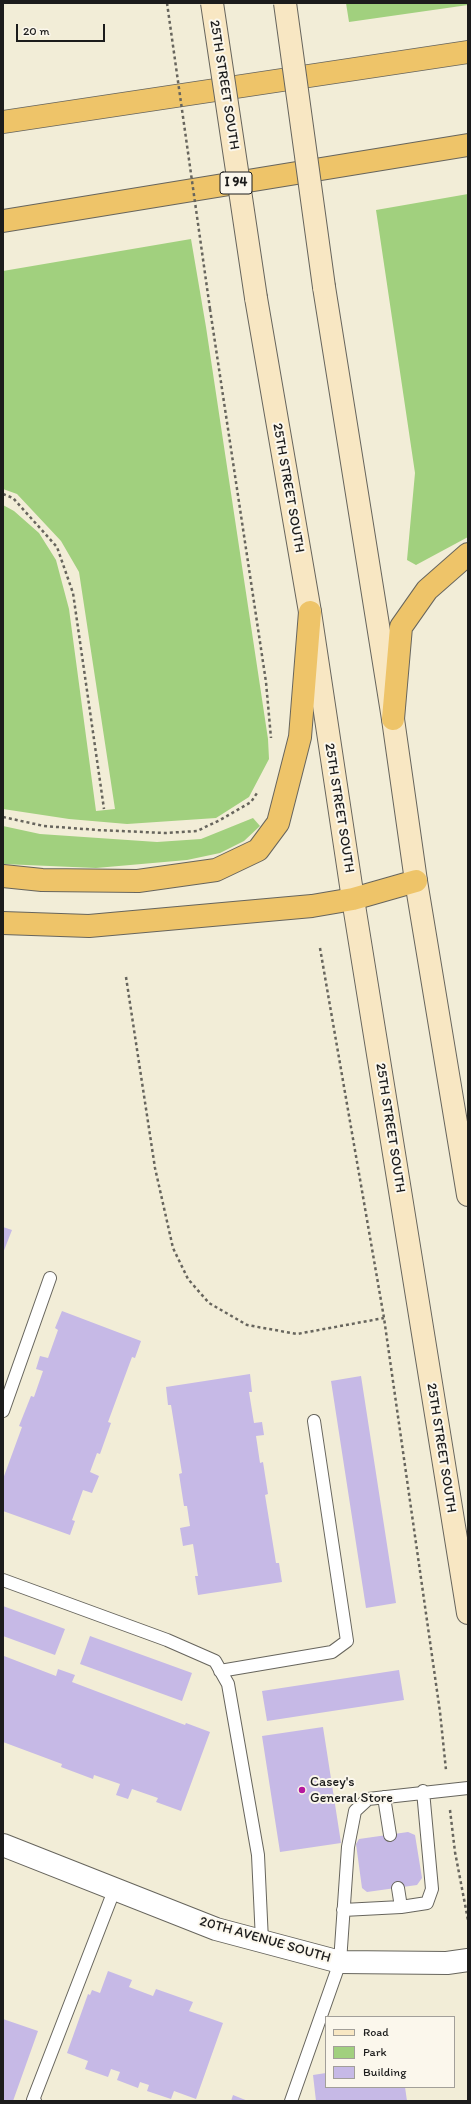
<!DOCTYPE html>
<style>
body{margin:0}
#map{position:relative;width:471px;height:2104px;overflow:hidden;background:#f2edd7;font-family:Itim,sans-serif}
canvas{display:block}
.frame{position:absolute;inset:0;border:4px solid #1c1c1c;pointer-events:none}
.legend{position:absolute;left:325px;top:2016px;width:130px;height:72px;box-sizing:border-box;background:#fbf7ec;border:1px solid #a29f99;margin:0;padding:5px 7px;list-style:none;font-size:12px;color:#1c1c1c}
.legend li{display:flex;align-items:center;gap:8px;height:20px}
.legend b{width:20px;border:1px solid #a29f99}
.scale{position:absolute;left:16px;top:24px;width:89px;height:18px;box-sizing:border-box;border:2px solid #1c1c1c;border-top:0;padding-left:5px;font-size:12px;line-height:14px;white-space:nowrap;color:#1c1c1c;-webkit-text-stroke:3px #fbf7ec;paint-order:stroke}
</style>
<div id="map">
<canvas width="471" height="2104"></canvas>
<div class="frame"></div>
<ul class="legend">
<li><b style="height:5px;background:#f8e7c3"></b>Road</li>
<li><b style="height:11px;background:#a1d07e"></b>Park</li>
<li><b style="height:11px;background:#c6b9e6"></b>Building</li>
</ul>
<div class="scale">20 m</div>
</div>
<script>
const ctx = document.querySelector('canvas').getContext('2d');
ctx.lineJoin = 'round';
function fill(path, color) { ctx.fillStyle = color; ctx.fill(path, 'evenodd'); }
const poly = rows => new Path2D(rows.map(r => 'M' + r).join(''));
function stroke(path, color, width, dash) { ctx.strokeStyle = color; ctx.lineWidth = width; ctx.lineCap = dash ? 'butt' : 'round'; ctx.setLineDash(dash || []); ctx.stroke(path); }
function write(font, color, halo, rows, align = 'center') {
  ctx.font = font + ' Itim,sans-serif'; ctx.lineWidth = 4; ctx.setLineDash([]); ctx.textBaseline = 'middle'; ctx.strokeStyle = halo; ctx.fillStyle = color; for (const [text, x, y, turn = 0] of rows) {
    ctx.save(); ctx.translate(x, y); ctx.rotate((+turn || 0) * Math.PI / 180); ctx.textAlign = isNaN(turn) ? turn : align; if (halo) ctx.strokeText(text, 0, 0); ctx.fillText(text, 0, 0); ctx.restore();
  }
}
fill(poly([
 [346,3,468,3,468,5,349,22],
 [468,194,468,537,416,565,407,560,415,473,376,210],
 [191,239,206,327,268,739,269,759,249,797,216,818,127,824,69,819,3,809,3,505,14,511,39,533,56,560,69,609,96,811,115,809,79,572,61,541,17,494,3,489,3,271],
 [253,818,260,826,244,841,220,853,187,860,96,868,3,864,3,826,40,834,157,842,201,839]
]), '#a1d07e');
fill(poly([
 [3,1227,12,1230,3,1253],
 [62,1311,141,1341,135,1358,132,1357,108,1422,111,1423,100,1454,97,1453,90,1472,99,1476,92,1493,83,1490,72,1520,75,1521,70,1535,3,1511,3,1479,22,1427,19,1426,31,1396,34,1397,43,1371,36,1369,40,1356,48,1358,58,1330,55,1328],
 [250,1374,252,1392,249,1392,254,1423,262,1422,264,1435,256,1436,260,1463,263,1462,268,1494,265,1495,276,1563,279,1563,282,1582,198,1595,195,1576,198,1576,193,1544,183,1546,180,1528,190,1526,187,1506,184,1506,179,1474,182,1473,171,1405,168,1405,166,1387],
 [361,1376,396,1603,366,1608,331,1381],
 [3,1606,65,1629,55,1655,3,1636],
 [90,1636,192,1673,182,1701,80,1664],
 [4,1656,56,1676,58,1669,75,1675,72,1682,185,1725,186,1723,210,1732,181,1811,156,1802,158,1798,132,1789,128,1799,116,1795,120,1784,94,1775,93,1779,61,1767,62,1764,3,1742],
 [399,1670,404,1700,267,1721,262,1691],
 [323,1727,341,1843,280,1852,262,1736],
 [408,1832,415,1835,422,1878,417,1885,367,1892,362,1888,356,1844,359,1839],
 [108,1971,132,1980,129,1987,153,1996,156,1989,193,2002,189,2011,223,2023,196,2099,174,2091,171,2099,147,2091,149,2085,140,2082,138,2088,117,2080,120,2072,111,2069,108,2077,85,2069,88,2061,67,2053,88,1994,90,1995,92,1990,100,1993],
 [3,2019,38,2031,13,2101,3,2101],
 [326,2073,326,2087,405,2087,407,2101,316,2101,313,2075],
 [233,2095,248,2101,231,2101]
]), '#c6b9e6');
const lane = poly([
 [3,1411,50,1278],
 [3,1580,167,1640,215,1661,228,1684,258,1855,262,1941],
 [220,1671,332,1652,347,1641,314,1421],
 [384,1797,390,1835],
 [398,1888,401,1907],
 [343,1910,401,1907,427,1903,432,1889,423,1791],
 [35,2101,33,2100,115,1888],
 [291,2101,340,1962,348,1847,355,1811,368,1799,468,1788]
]);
const street = poly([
 [3,1845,216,1929,340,1962,447,1963,468,1960]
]);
const secondary = poly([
 [324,287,393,719,416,881,468,1195],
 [256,298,310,612,353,899,468,1613]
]);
const highway = poly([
 [3,122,468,52],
 [3,221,468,145],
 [393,719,401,627,427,590,468,554],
 [3,876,42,880,138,881,216,870,258,850,278,823,300,737,310,612],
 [3,923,89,926,312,906,353,899,416,881]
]);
stroke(lane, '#67655d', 14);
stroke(street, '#67655d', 24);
stroke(secondary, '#67655d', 24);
stroke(highway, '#67655d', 24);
stroke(poly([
 [210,309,266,682,271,738],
 [3,494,13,498,57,547,73,593,104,809],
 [3,817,44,826,98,830,165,833,197,831,220,820,251,802,257,793],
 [320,948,384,1318,440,1712,446,1770],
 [126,977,155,1168,173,1248,188,1279,209,1303,247,1325,297,1334,384,1318],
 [450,1810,455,1852,468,1920]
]), '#67655d', 2.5, [3, 3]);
stroke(lane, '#fff', 12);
stroke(street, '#fff', 22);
stroke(secondary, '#f8e7c3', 22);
stroke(highway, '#eec469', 22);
const secondaryBridge = poly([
 [212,3,256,298],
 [285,3,324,287]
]);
stroke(secondaryBridge, '#67655d', 24, []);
stroke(poly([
 [167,3,210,309]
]), '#67655d', 2.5, [3, 3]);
stroke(secondaryBridge, '#f8e7c3', 22);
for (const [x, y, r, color] of [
 [302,1790,4,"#b5179e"]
]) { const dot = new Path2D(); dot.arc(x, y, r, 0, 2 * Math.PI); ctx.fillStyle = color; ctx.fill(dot); stroke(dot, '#fbf7ec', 1.5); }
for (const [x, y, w] of [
 [236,183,32]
]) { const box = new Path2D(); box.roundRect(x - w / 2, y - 11, w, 22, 3); ctx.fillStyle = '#fbf7ec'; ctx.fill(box); stroke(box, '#1c1c1c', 1); }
write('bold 13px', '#1c1c1c', null, [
 ["I 94",236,183]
]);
write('14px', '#1c1c1c', '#fbf7ec', [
 ["25TH STREET SOUTH",224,85,81],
 ["25TH STREET SOUTH",288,488,80],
 ["25TH STREET SOUTH",339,808,81],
 ["25TH STREET SOUTH",390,1128,81],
 ["25TH STREET SOUTH",441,1448,81],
 ["20TH AVENUE SOUTH",265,1940,16]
]);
write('14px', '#1c1c1c', '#fbf7ec', [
 ["Casey's",310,1782],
 ["General Store",310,1798]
], 'left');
</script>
